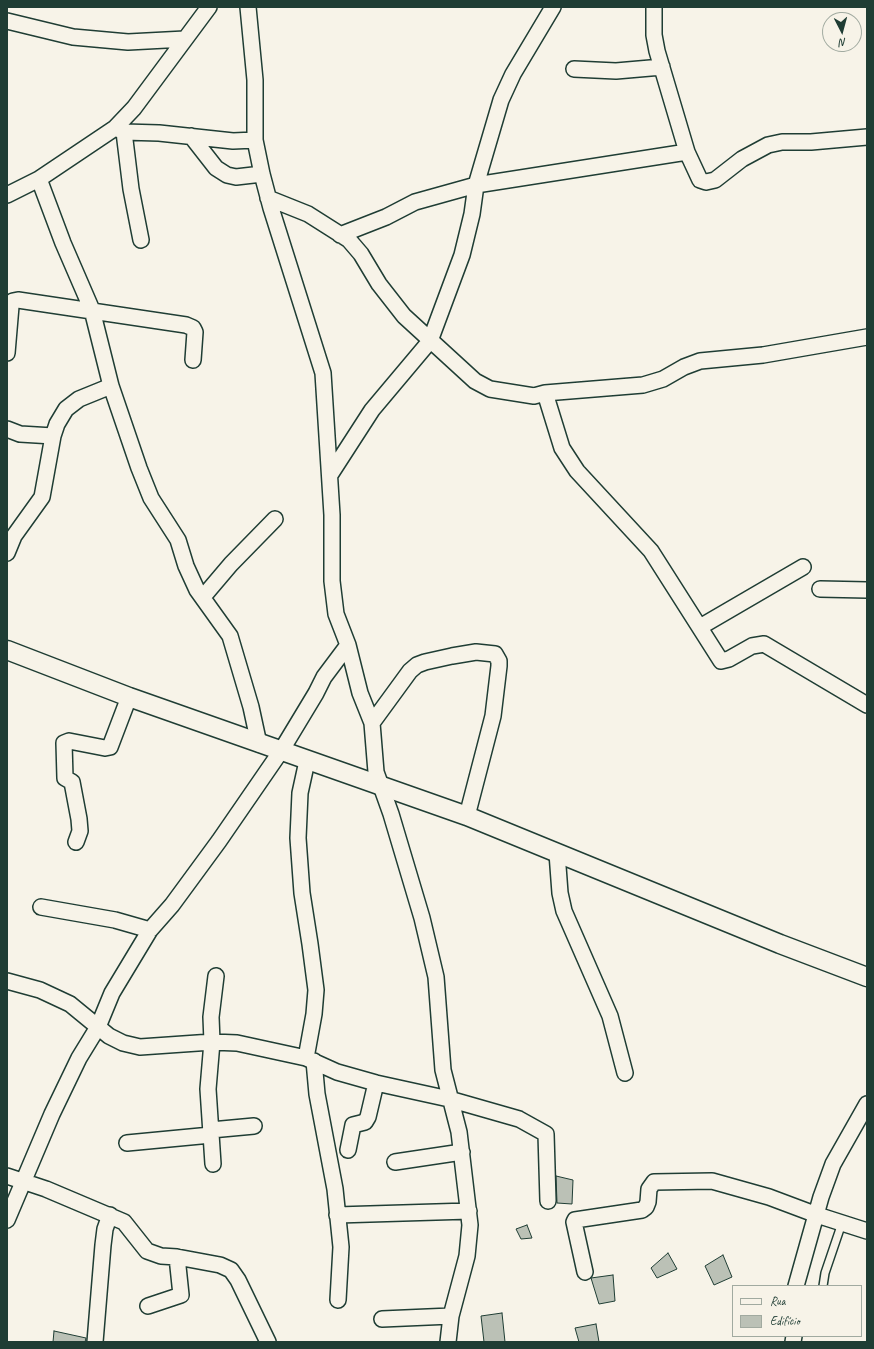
<!DOCTYPE html>
<meta charset="utf-8">
<style>
body{margin:0}
#map{position:relative;width:874px;height:1349px;overflow:hidden;background:#f7f3e8;font-family:Caveat,sans-serif}
canvas{display:block}
.frame{position:absolute;inset:0;border:8px solid #1f3d34;pointer-events:none}
.legend{position:absolute;left:732px;top:1285px;width:130px;height:52px;box-sizing:border-box;background:#f7f3e8;border:1px solid #a1aaa0;margin:0;padding:5px 7px;list-style:none;font-size:12px;color:#1f3d34}
.legend li{display:flex;align-items:center;gap:8px;height:20px}
.legend b{width:20px;border:1px solid #a1aaa0}
.north{position:absolute;left:822px;top:12px;width:40px;height:40px;box-sizing:border-box;background:#f7f3e8;border:1px solid #a1aaa0;border-radius:50%;rotate:174deg;font-size:11px;font-weight:700;line-height:16px;text-align:center;color:#1f3d34}
.north::after{content:'';display:block;margin:auto;width:14px;height:18px;background:#1f3d34;clip-path:polygon(50% 0,100% 100%,50% 72%,0 100%)}
</style>
<div id="map">
<canvas width="874" height="1349"></canvas>
<div class="frame"></div>
<ul class="legend">
<li><b style="height:5px;background:#f7f3e8"></b>Rua</li>
<li><b style="height:11px;background:#bbc1b6"></b>Edifício</li>
</ul>
<div class="north">N</div>
</div>
<script>
const ctx = document.querySelector('canvas').getContext('2d');
ctx.lineJoin = 'round';
function fill(path, color) { ctx.fillStyle = color; ctx.fill(path, 'evenodd'); }
const poly = rows => new Path2D(rows.map(r => 'M' + r).join(''));
function stroke(path, color, width, dash) { ctx.strokeStyle = color; ctx.lineWidth = width; ctx.lineCap = dash ? 'butt' : 'round'; ctx.setLineDash(dash || []); ctx.stroke(path); }
const building = poly([
 [556,1176,573,1180,572,1204,557,1203,556,1176],
 [527,1225,532,1238,521,1239,516,1229,527,1225],
 [668,1253,677,1269,657,1278,651,1268,668,1253],
 [723,1255,732,1277,714,1285,705,1266,723,1255],
 [613,1275,615,1301,599,1304,591,1278,613,1275],
 [502,1313,505,1342,484,1342,481,1316,502,1313],
 [596,1324,599,1342,579,1342,575,1328,596,1324],
 [54,1331,86,1338,85,1342,53,1342,54,1331]
]);
fill(building, '#bbc1b6');
stroke(building, '#1f3d34', 1);
const service = poly([
 [823,1286,825,1273,842,1223]
]);
const minor = poly([
 [248,7,255,80,255,140,262,174,271,208,323,373,332,515,332,581,336,614,348,645,360,693,372,723,376,772,391,814,422,918,436,977,443,1070,459,1132,470,1225,467,1256,451,1316,448,1342],
 [654,7,654,35,657,51,687,152,700,180,706,182,715,180,742,159,768,145,782,142,811,142,867,137],
 [7,21,73,37,128,42,185,39],
 [574,69,616,71,662,67],
 [115,128,124,132,159,133,233,141,255,140],
 [124,132,131,189,141,240],
 [191,136,216,168,227,175,236,177,262,174],
 [39,179,63,243,92,310,111,386,139,468,151,498,178,540,186,566,197,590,230,636,251,707,259,744],
 [7,195,39,179,115,128,134,108,209,7],
 [268,198,308,214,349,240,361,254,379,284,404,316,475,381,490,389,534,396,545,393,643,385,663,379,684,367,700,361,763,355,867,337],
 [340,235,386,217,415,202,476,185,687,152],
 [7,353,11,306,13,301,18,300,186,325,193,328,195,332,193,360],
 [545,393,562,448,577,471,651,551,721,661,729,659,752,646,764,644,867,705],
 [7,429,20,434,53,436],
 [330,475,372,410,430,341,462,255,472,214,476,185,501,100,513,74,553,7],
 [7,553,14,536,42,497,53,436,57,424,66,409,79,399,111,386],
 [820,589,867,590],
 [203,597,231,564,275,519],
 [700,627,803,567],
 [372,723,410,671,417,665,425,662,452,656,476,652,495,654,499,661,499,666,493,716,467,816],
 [76,842,80,831,79,819,72,782,65,778,64,743,69,741,105,748,110,747,129,697],
 [557,853,560,893,564,911,610,1016,625,1073],
 [41,907,115,920,150,930],
 [7,981,40,990,70,1004,109,1036,123,1043,140,1047,212,1042,237,1043,306,1058,337,1072,376,1083,449,1099,519,1119,546,1134,548,1201],
 [306,1058,314,1014,316,990,310,944,302,893,298,838,300,793,307,761],
 [314,1061,317,1094,335,1189,341,1247,338,1300],
 [211,1130,254,1126],
 [127,1143,211,1135],
 [348,1150,353,1125,365,1122,368,1117,376,1083],
 [395,1162,462,1152],
 [213,1164,208,1089,212,1042,211,1017,216,976],
 [7,1176,46,1189,124,1222,147,1251,161,1256,177,1257,220,1265,231,1270,238,1280,268,1342],
 [337,1215,469,1211],
 [7,1220,52,1114,79,1058,98,1027,112,993,150,930,172,905,219,841,281,751,316,693,324,677,348,645],
 [585,1272,574,1222,575,1220,642,1210,646,1207,648,1202,649,1189,654,1182,712,1181,769,1197,817,1215,867,1231],
 [796,1286,821,1197,833,1164,867,1104],
 [148,1306,181,1295,177,1257],
 [382,1319,451,1316],
 [95,1342,103,1245,105,1229,110,1215],
 [793,1342,794,1336]
]);
const tertiary = poly([
 [7,650,129,697,467,816,780,944,867,977]
]);
stroke(service, '#1f3d34', 10);
stroke(minor, '#1f3d34', 18);
stroke(tertiary, '#1f3d34', 21);
stroke(service, '#f7f3e8', 7);
stroke(minor, '#f7f3e8', 15);
stroke(tertiary, '#f7f3e8', 18);
</script>
